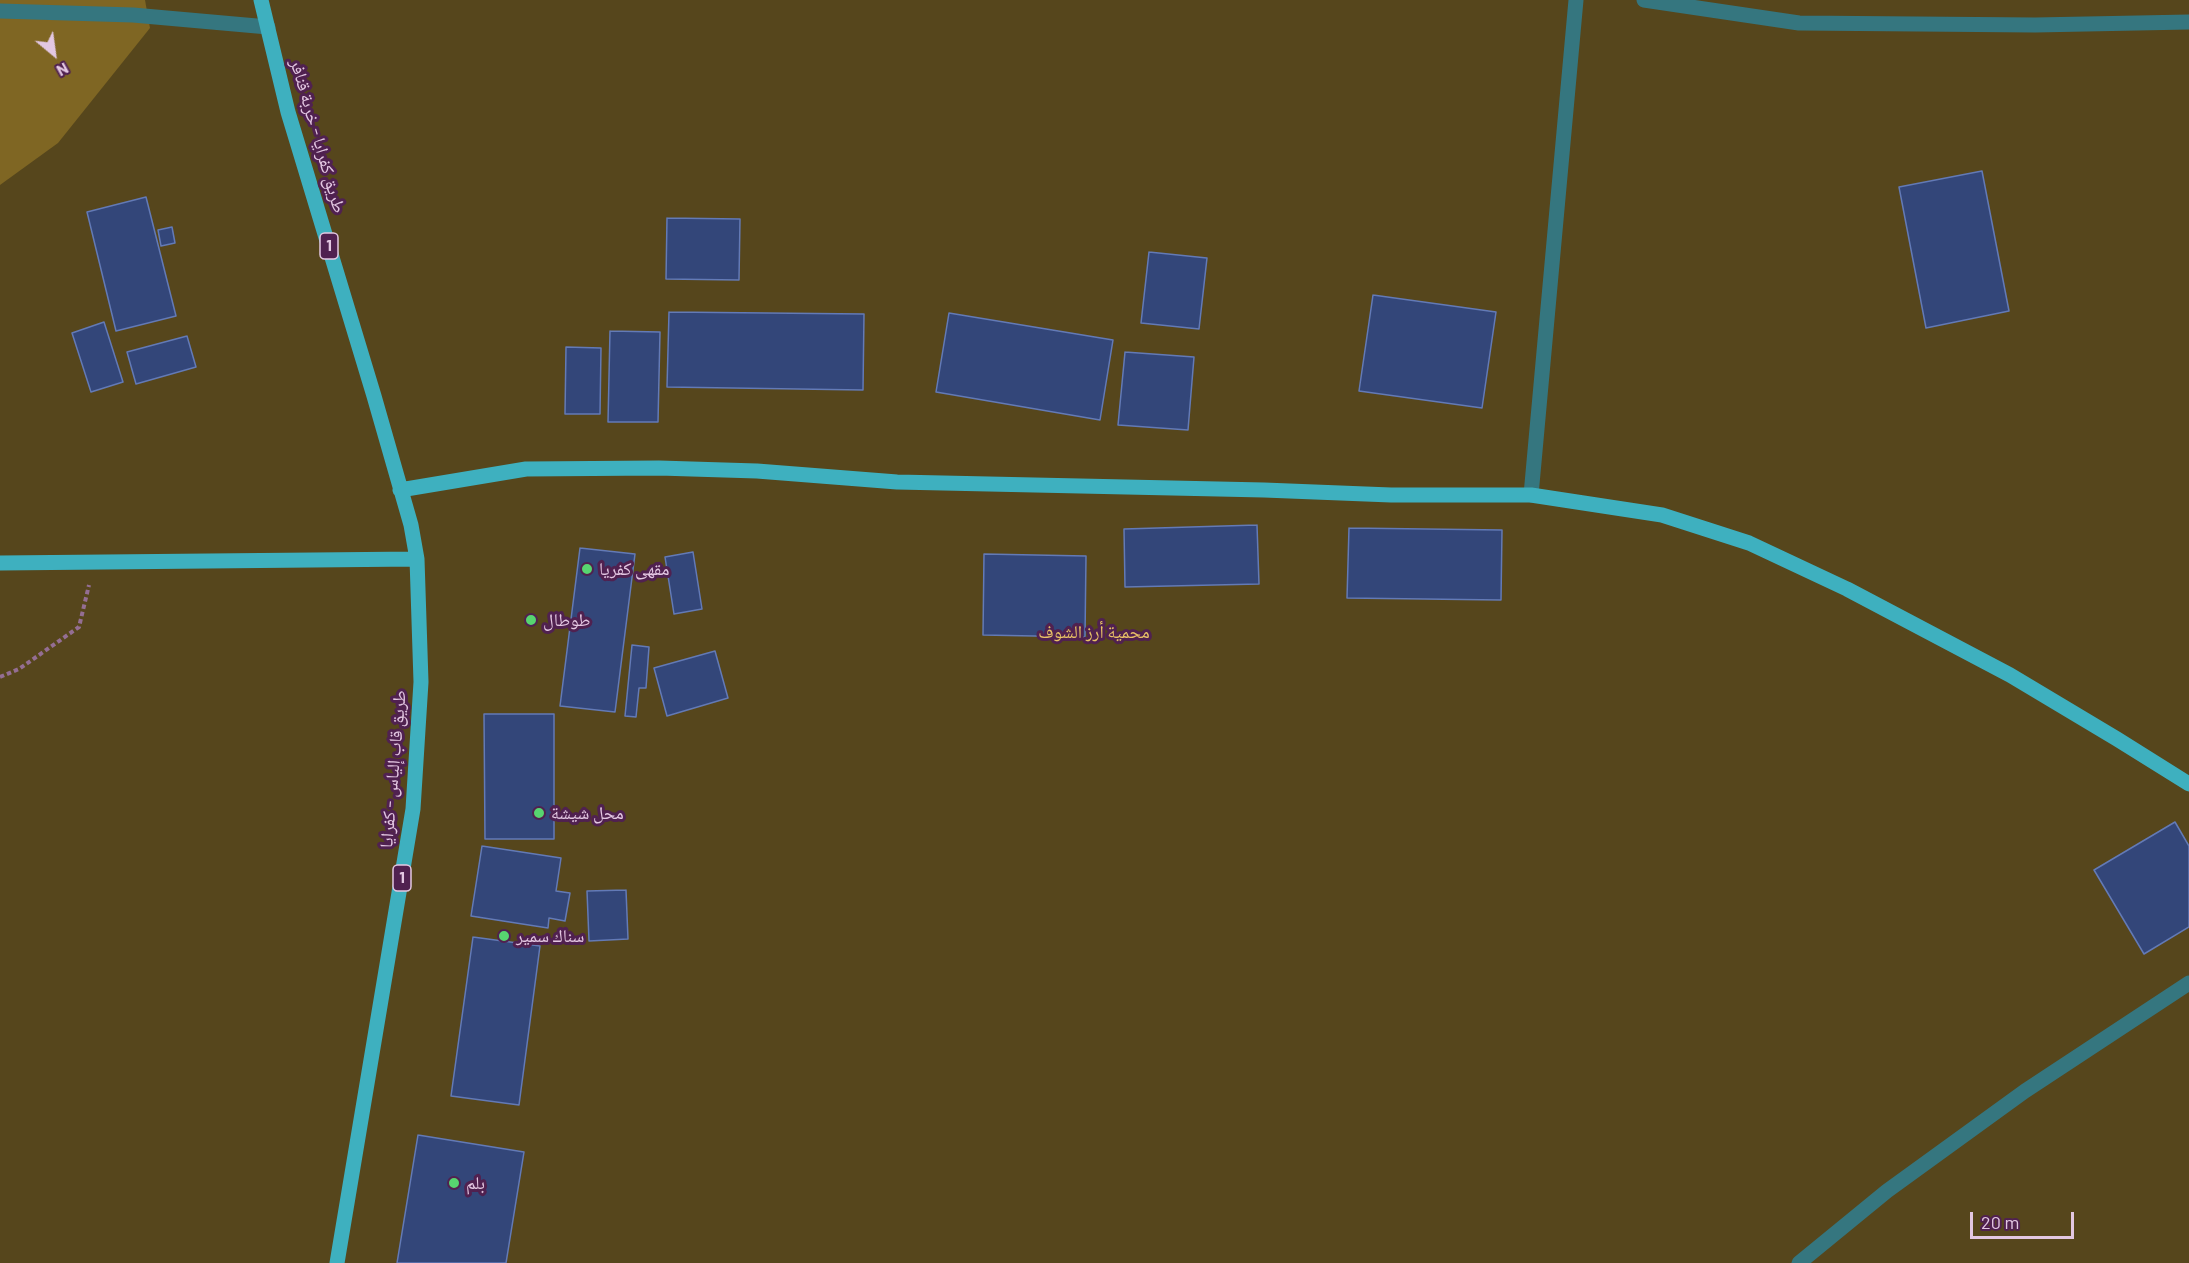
<!DOCTYPE html>
<meta charset="utf-8">
<style>
body{margin:0}
#map{position:relative;width:2189px;height:1263px;overflow:hidden;background:#502150;font-family:Barlow,sans-serif}
canvas{display:block}
.north{position:absolute;left:24px;top:24px;width:60px;height:60px;-webkit-text-stroke:4px #502150;paint-order:stroke;rotate:151deg;font-size:16px;font-weight:700;line-height:24px;text-align:center;color:#e3c7e2}
.north::after{content:'';display:block;margin:auto;width:21px;height:27px;background:#e3c7e2;clip-path:polygon(50% 0,100% 100%,50% 72%,0 100%)}
.scale{position:absolute;left:1970px;top:1212px;width:104px;height:27px;box-sizing:border-box;border:3px solid #e3c7e2;border-top:0;padding-left:8px;font-size:18px;line-height:21px;white-space:nowrap;color:#e3c7e2;-webkit-text-stroke:4px #502150;paint-order:stroke}
</style>
<div id="map">
<canvas width="2189" height="1263"></canvas>
<div class="north">N</div>
<div class="scale">20 m</div>
</div>
<script>
const ctx = document.querySelector('canvas').getContext('2d');
ctx.lineJoin = 'round';
function fill(path, color) { ctx.fillStyle = color; ctx.fill(path, 'evenodd'); }
const poly = rows => new Path2D(rows.map(r => 'M' + r).join(''));
function stroke(path, color, width, dash) { ctx.strokeStyle = color; ctx.lineWidth = width; ctx.lineCap = dash ? 'butt' : 'round'; ctx.setLineDash(dash || []); ctx.stroke(path); }
function write(font, color, halo, rows, align = 'center') {
  ctx.font = font + ' Barlow,"Noto Naskh Arabic",sans-serif'; ctx.lineWidth = 6; ctx.setLineDash([]); ctx.textBaseline = 'middle'; ctx.strokeStyle = halo; ctx.fillStyle = color; for (const [text, x, y, turn = 0] of rows) {
    ctx.save(); ctx.translate(x, y); ctx.rotate((+turn || 0) * Math.PI / 180); ctx.textAlign = isNaN(turn) ? turn : align; if (halo) ctx.strokeText(text, 0, 0); ctx.fillText(text, 0, 0); ctx.restore();
  }
}
fill(poly([
 [0,0,2189,0,2189,1263,0,1263]
]), '#56461c');
fill(poly([
 [0,0,145,0,150,28,58,143,0,185]
]), '#7f6623');
const building = poly([
 [1982,171,2009,311,1926,328,1899,187,1982,171],
 [146,197,176,316,116,331,87,212,146,197],
 [667,218,740,219,739,280,666,279,667,218],
 [172,227,175,243,161,246,158,230,172,227],
 [1149,252,1207,258,1199,329,1141,323,1149,252],
 [1373,295,1496,312,1482,408,1359,391,1373,295],
 [669,312,864,314,863,390,667,387,669,312],
 [949,313,1113,340,1100,420,936,392,949,313],
 [104,322,123,382,91,392,72,333,104,322],
 [610,331,660,332,658,422,608,422,610,331],
 [187,336,196,367,136,384,127,352,187,336],
 [566,347,601,348,600,414,565,414,566,347],
 [1125,352,1194,357,1188,430,1118,425,1125,352],
 [1257,525,1259,584,1125,587,1124,529,1257,525],
 [1349,528,1502,530,1501,600,1347,598,1349,528],
 [580,548,635,554,615,712,560,706,580,548],
 [693,552,702,609,674,614,665,557,693,552],
 [984,554,1086,556,1085,637,983,635,984,554],
 [632,645,649,647,646,688,639,688,636,717,625,716,632,645],
 [715,651,728,698,667,716,654,668,715,651],
 [484,714,554,714,554,839,485,839,484,714],
 [2175,822,2189,846,2189,927,2144,954,2094,870,2175,822],
 [482,846,561,858,556,891,570,893,565,921,549,918,548,928,471,916,482,846],
 [626,890,628,939,589,941,587,891,626,890],
 [473,937,540,946,519,1105,451,1096,473,937],
 [418,1135,524,1152,506,1263,397,1263,418,1135]
]);
fill(building, '#334679');
stroke(building, '#637ab6', 1.5);
stroke(poly([
 [0,677,19,669,79,627,89,585]
]), '#946e93', 4, [4.5, 3]);
stroke(poly([
 [1644,0,1799,23,2035,25,2189,22],
 [0,11,133,15,268,27],
 [1531,495,1576,0],
 [1799,1263,1887,1191,2025,1091,2189,983]
]), '#35767f', 15);
stroke(poly([
 [261,0,288,112,374,396,411,525,417,559,421,682,413,809,337,1263],
 [400,490,526,469,659,468,757,471,897,482,1264,490,1391,495,1531,495,1662,515,1749,543,1847,589,2010,675,2117,739,2189,784],
 [0,563,417,559]
]), '#3eb0bf', 15);
for (const [x, y, r, color] of [
 [587,569,6,"#57d570"],
 [531,620,6,"#57d570"],
 [539,813,6,"#57d570"],
 [504,936,6,"#57d570"],
 [454,1183,6,"#57d570"]
]) { const dot = new Path2D(); dot.arc(x, y, r, 0, 2 * Math.PI); ctx.fillStyle = color; ctx.fill(dot); stroke(dot, '#502150', 2); }
for (const [x, y, w] of [
 [329,246,18],
 [402,878,18]
]) { const box = new Path2D(); box.roundRect(x - w / 2, y - 13, w, 26, 4.5); ctx.fillStyle = '#502150'; ctx.fill(box); stroke(box, '#e3c7e2', 1.5); }
write('bold 16px', '#e3c7e2', null, [
 ["1",329,246],
 ["1",402,878]
]);
write('18px', '#e3c7e2', '#502150', [
 ["طريق كفرايا - خربة قنافر",318,136,74],
 ["طريق قاب إلياس - كفرايا",393,769,-85]
]);
write('18px', '#e3c7e2', '#502150', [
 ["مقهى كفريا",599,569],
 ["طوطال",543,620],
 ["محل شيشة",551,813],
 ["سناك سمير",516,936],
 ["بلم",466,1183]
], 'left');
write('18px', '#e8c266', '#502150', [
 ["محمية أرز الشوف",1094,632]
]);
</script>
